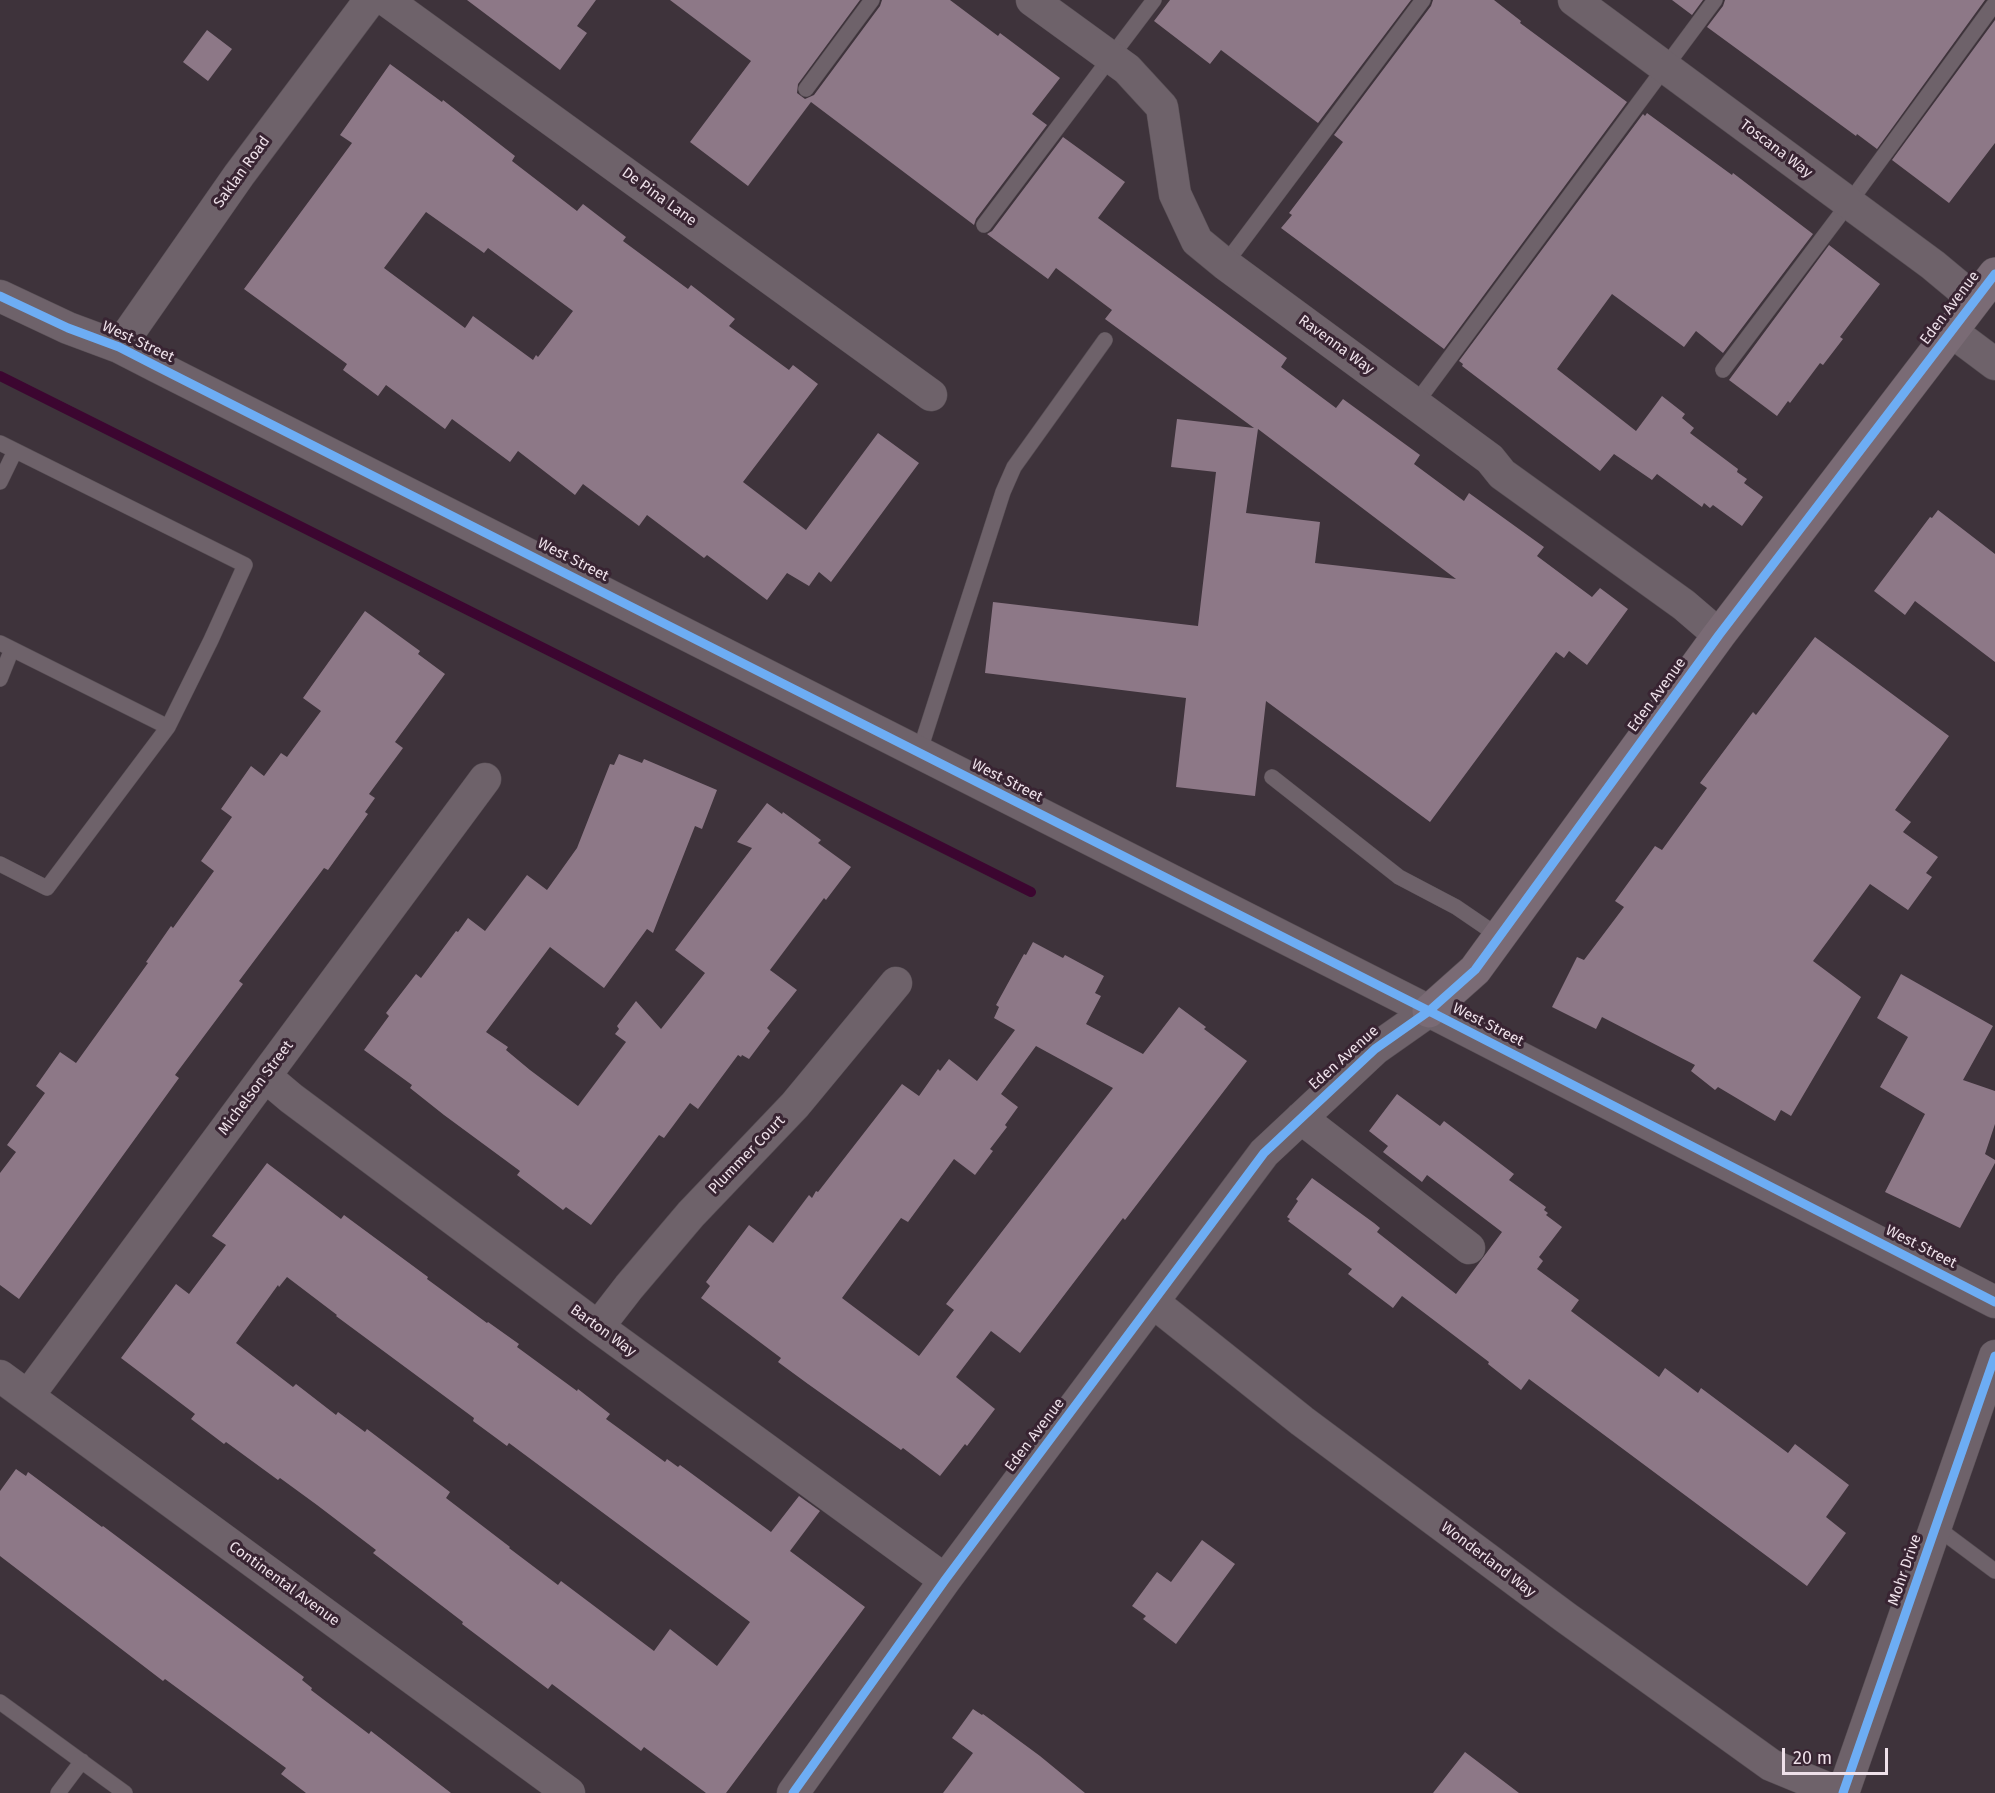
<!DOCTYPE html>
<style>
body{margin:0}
#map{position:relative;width:1995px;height:1793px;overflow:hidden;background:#3e333b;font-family:"Fira Sans",sans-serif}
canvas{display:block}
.scale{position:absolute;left:1782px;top:1748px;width:106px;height:27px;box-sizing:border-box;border:3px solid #eee0e9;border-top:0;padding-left:8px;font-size:18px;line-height:21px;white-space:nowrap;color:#eee0e9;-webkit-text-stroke:4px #382432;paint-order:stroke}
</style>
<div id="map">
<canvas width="1995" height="1793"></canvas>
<div class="scale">20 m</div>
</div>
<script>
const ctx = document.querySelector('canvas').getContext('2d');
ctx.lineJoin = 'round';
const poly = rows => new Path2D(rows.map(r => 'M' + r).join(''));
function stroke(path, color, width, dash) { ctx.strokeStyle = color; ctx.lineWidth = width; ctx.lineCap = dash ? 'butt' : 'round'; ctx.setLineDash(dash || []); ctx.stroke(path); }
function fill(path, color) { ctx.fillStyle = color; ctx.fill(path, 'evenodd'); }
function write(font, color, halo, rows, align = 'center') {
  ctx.font = font + ' "Fira Sans",sans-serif'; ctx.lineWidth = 6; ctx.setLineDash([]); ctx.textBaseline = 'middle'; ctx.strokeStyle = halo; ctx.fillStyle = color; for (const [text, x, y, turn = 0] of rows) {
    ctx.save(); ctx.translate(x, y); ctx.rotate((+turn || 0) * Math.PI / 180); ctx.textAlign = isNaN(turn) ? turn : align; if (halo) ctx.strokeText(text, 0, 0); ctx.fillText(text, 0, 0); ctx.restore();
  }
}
stroke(poly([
 [0,376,1031,892]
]), '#3c0630', 10);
fill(poly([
 [467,0,596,0,577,26,587,33,560,70],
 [670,0,860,0,798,84,797,93,805,99,814,95,880,6,882,0,950,0,998,36,1000,33,1060,78,1032,114,1047,125,976,219,974,225,811,102,748,186,690,142,751,61],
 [1170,0,1411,0,1318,123,1221,50,1210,64,1154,21],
 [1433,0,1494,0,1521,21,1520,23,1627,102,1444,349,1281,228,1292,215,1289,213,1343,142,1334,135,1431,6],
 [1672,0,1703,0,1692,15],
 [1725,0,1985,0,1877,149,1857,134,1856,136,1707,27,1723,6],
 [1995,20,1995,143,1949,203,1892,160],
 [207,30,232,49,208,81,183,62],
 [390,64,442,102,443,100,515,156,512,161,577,211,583,204,626,237,623,241,688,289,691,285,735,319,729,326,789,370,793,365,818,384,743,482,806,530,878,433,919,463,831,582,819,572,809,586,787,573,767,600,707,555,704,558,647,515,639,526,583,484,575,495,518,451,510,462,452,419,445,429,386,385,378,396,343,370,347,364,244,289,352,143,340,135],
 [426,212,484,253,488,248,573,311,538,357,536,355,533,360,473,316,465,328,384,268],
 [1647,113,1732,175,1733,173,1813,234,1723,353,1696,331,1684,347,1612,294,1557,369,1636,431,1662,396,1685,414,1682,418,1694,428,1690,433,1738,469,1737,472,1747,479,1744,483,1763,497,1742,526,1713,505,1710,508,1704,503,1702,507,1657,474,1652,480,1614,454,1600,471,1462,366,1463,364,1459,361,1643,114,1645,116],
 [1063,137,1125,182,1098,218,1287,358,1281,367,1336,408,1343,399,1420,455,1414,464,1464,501,1469,493,1544,547,1537,556,1592,597,1600,588,1628,609,1587,665,1569,651,1564,658,1556,652,1430,822,1266,701,1255,796,1176,787,1186,698,985,673,993,602,1198,626,1216,472,1171,467,1177,419,1254,428,1105,319,1112,310,1056,268,1048,279,987,234,992,231],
 [1258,429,1407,542,1456,579,1315,563,1320,522,1246,513],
 [1829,245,1880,284,1840,337,1843,339,1823,365,1820,363,1790,403,1788,401,1777,416,1729,380],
 [1938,510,1995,554,1995,662,1915,601,1905,615,1874,591,1930,517,1932,518],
 [365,611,420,651,418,654,445,674,395,742,403,748,369,794,375,798,365,812,368,814,328,870,324,868,239,981,243,984,175,1075,179,1078,19,1299,0,1285,0,1173,16,1152,7,1145,45,1093,36,1086,60,1052,76,1063,148,963,146,962,171,926,173,928,214,871,201,861,232,817,221,809,251,766,264,776,281,753,287,757,321,711,303,698],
 [1815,637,1949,736,1895,810,1911,822,1903,832,1938,857,1926,873,1932,877,1908,910,1870,884,1813,961,1861,997,1791,1116,1781,1110,1775,1121,1718,1087,1715,1090,1691,1071,1695,1065,1602,1017,1596,1029,1552,1007,1577,957,1584,960,1624,907,1615,901,1655,846,1662,850,1707,788,1700,783,1753,712,1756,715],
 [619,754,642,763,644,759,717,790,702,829,695,826,653,933,647,929,604,988,550,947,486,1032,508,1047,506,1050,530,1070,578,1106,626,1042,615,1034,619,1029,617,1026,636,1001,661,1029,705,973,675,950,752,848,737,842,767,803,782,814,783,812,821,840,818,843,851,867,826,900,824,898,770,970,797,990,767,1028,770,1031,749,1059,742,1055,741,1057,738,1055,698,1109,690,1103,664,1138,659,1135,591,1225,566,1207,563,1210,517,1175,520,1171,444,1115,410,1088,412,1085,364,1050,389,1016,386,1013,416,974,421,978,456,931,458,932,468,918,485,931,527,875,547,890,577,848,610,764,614,765],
 [1033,942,1063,958,1065,955,1104,976,1095,993,1101,996,1086,1024,1143,1054,1179,1007,1206,1027,1204,1029,1247,1061,1125,1220,1123,1218,1020,1353,991,1331,956,1377,995,1409,967,1446,965,1444,940,1476,903,1448,901,1450,808,1384,778,1362,781,1358,701,1298,710,1286,706,1282,749,1225,773,1243,809,1195,812,1198,816,1191,818,1192,902,1084,919,1096,938,1069,940,1071,949,1059,977,1081,1015,1030,994,1018,999,1007,996,1005,1024,954,1026,955],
 [1036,1046,1113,1088,946,1304,954,1310,919,1356,842,1298,901,1218,908,1222,954,1159,975,1175,993,1151,990,1149,1007,1127,1005,1125,1018,1107,1001,1094],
 [1901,974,1993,1026,1963,1080,1995,1091,1995,1124,1985,1154,1995,1160,1995,1163,1960,1228,1885,1192,1925,1114,1880,1087,1908,1037,1877,1018],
 [1397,1094,1440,1126,1444,1121,1489,1155,1514,1174,1509,1180,1546,1207,1544,1210,1548,1213,1546,1215,1562,1227,1539,1257,1543,1261,1537,1269,1579,1300,1571,1311,1659,1377,1665,1368,1698,1393,1701,1388,1788,1453,1795,1444,1849,1485,1826,1517,1846,1533,1807,1586,1529,1379,1521,1390,1488,1364,1489,1362,1402,1296,1393,1308,1348,1274,1352,1269,1288,1221,1290,1219,1287,1217,1298,1201,1296,1199,1312,1178,1374,1223,1380,1228,1377,1232,1456,1294,1502,1232,1427,1175,1422,1182,1383,1152,1388,1146,1369,1131],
 [267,1163,341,1219,344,1215,428,1277,427,1279,487,1323,488,1322,519,1344,517,1347,577,1391,578,1389,610,1414,606,1419,665,1462,667,1459,678,1467,680,1465,771,1532,799,1496,820,1511,790,1551,865,1607,726,1793,706,1793,644,1747,641,1751,552,1684,548,1689,462,1624,463,1622,373,1553,376,1550,317,1505,280,1478,278,1480,226,1442,224,1444,191,1419,195,1414,121,1358,176,1284,189,1294,226,1245,212,1236],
 [287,1277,337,1315,336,1316,474,1418,473,1421,507,1446,509,1443,750,1622,717,1666,670,1629,654,1651,561,1581,558,1585,509,1548,510,1547,446,1498,450,1492,367,1429,365,1432,338,1412,336,1415,296,1384,293,1387,236,1343,278,1285,279,1287],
 [16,1469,26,1476,28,1472,102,1527,103,1526,304,1677,302,1680,312,1688,311,1690,369,1734,371,1731,451,1793,306,1793,281,1774,286,1768,165,1679,163,1681,0,1556,0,1491],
 [1202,1540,1235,1564,1176,1644,1143,1619,1146,1616,1132,1606,1157,1572,1171,1582],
 [973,1709,982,1715,983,1714,1040,1756,1085,1793,943,1793,973,1753,952,1738],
 [1465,1752,1519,1793,1433,1793]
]), '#8d7887');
const lane = poly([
 [806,89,872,0],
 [984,225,1154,0],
 [1225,264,1423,0],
 [1723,370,1849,203,1993,6],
 [1416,403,1715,0],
 [0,443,245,565,211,640,168,727,0,643],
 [0,482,15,451],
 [0,679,12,649],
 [919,753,1003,492,1014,467,1105,340],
 [1272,777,1399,877,1456,907,1500,937],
 [0,864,47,888,168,727],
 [1936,1527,1995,1571],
 [0,1702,125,1793],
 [58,1793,82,1761]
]);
const street = poly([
 [386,0,931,395],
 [1032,0,1127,69,1162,107,1175,194,1197,241,1225,264,1490,459,1502,474,1684,605,1719,635],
 [1574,0,1933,265,1975,300],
 [0,296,68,328,119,347,156,366,1429,1011,1995,1302],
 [1951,331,1995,364],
 [119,347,239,175,370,0],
 [265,1076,291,1098,598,1327,945,1580],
 [1301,1118,1469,1248],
 [1153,1302,1302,1421,1565,1617,1771,1765,1839,1793],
 [598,1327,629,1287,691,1214,795,1105,896,983],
 [0,1376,569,1793],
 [28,1396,485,779],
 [793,1793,945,1580,1264,1153,1375,1049,1429,1011],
 [1843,1793,1995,1356]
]);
const secondary = poly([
 [1429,1011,1475,970,1719,635,1995,274]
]);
stroke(lane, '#595056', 16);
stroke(street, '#595056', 33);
stroke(secondary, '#595056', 34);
stroke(lane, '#6e626a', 15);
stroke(street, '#6e626a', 32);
stroke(secondary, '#7a6b75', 33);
stroke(poly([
 [0,296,68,328,119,347,156,366,1429,1011,1995,1302],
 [793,1793,945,1580,1264,1153,1375,1049,1429,1011,1475,970,1719,635,1995,274],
 [1843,1793,1995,1356]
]), '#6dadf4', 9);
write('15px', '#eee0e9', '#382432', [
 ["Toscana Way",1776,149,37],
 ["Saklan Road",242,172,-54],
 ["De Pina Lane",659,197,36],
 ["Eden Avenue",1950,308,-53],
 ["West Street",138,342,25],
 ["Ravenna Way",1336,345,36],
 ["West Street",573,560,27],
 ["Eden Avenue",1657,695,-54],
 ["West Street",1007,781,27],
 ["West Street",1488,1025,27],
 ["Eden Avenue",1344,1058,-42],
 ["Michelson Street",256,1088,-53],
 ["Plummer Court",747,1155,-46],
 ["West Street",1921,1247,27],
 ["Barton Way",603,1331,36],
 ["Eden Avenue",1035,1435,-53],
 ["Wonderland Way",1488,1560,37],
 ["Mohr Drive",1905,1570,-71],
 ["Continental Avenue",284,1584,36]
]);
</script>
